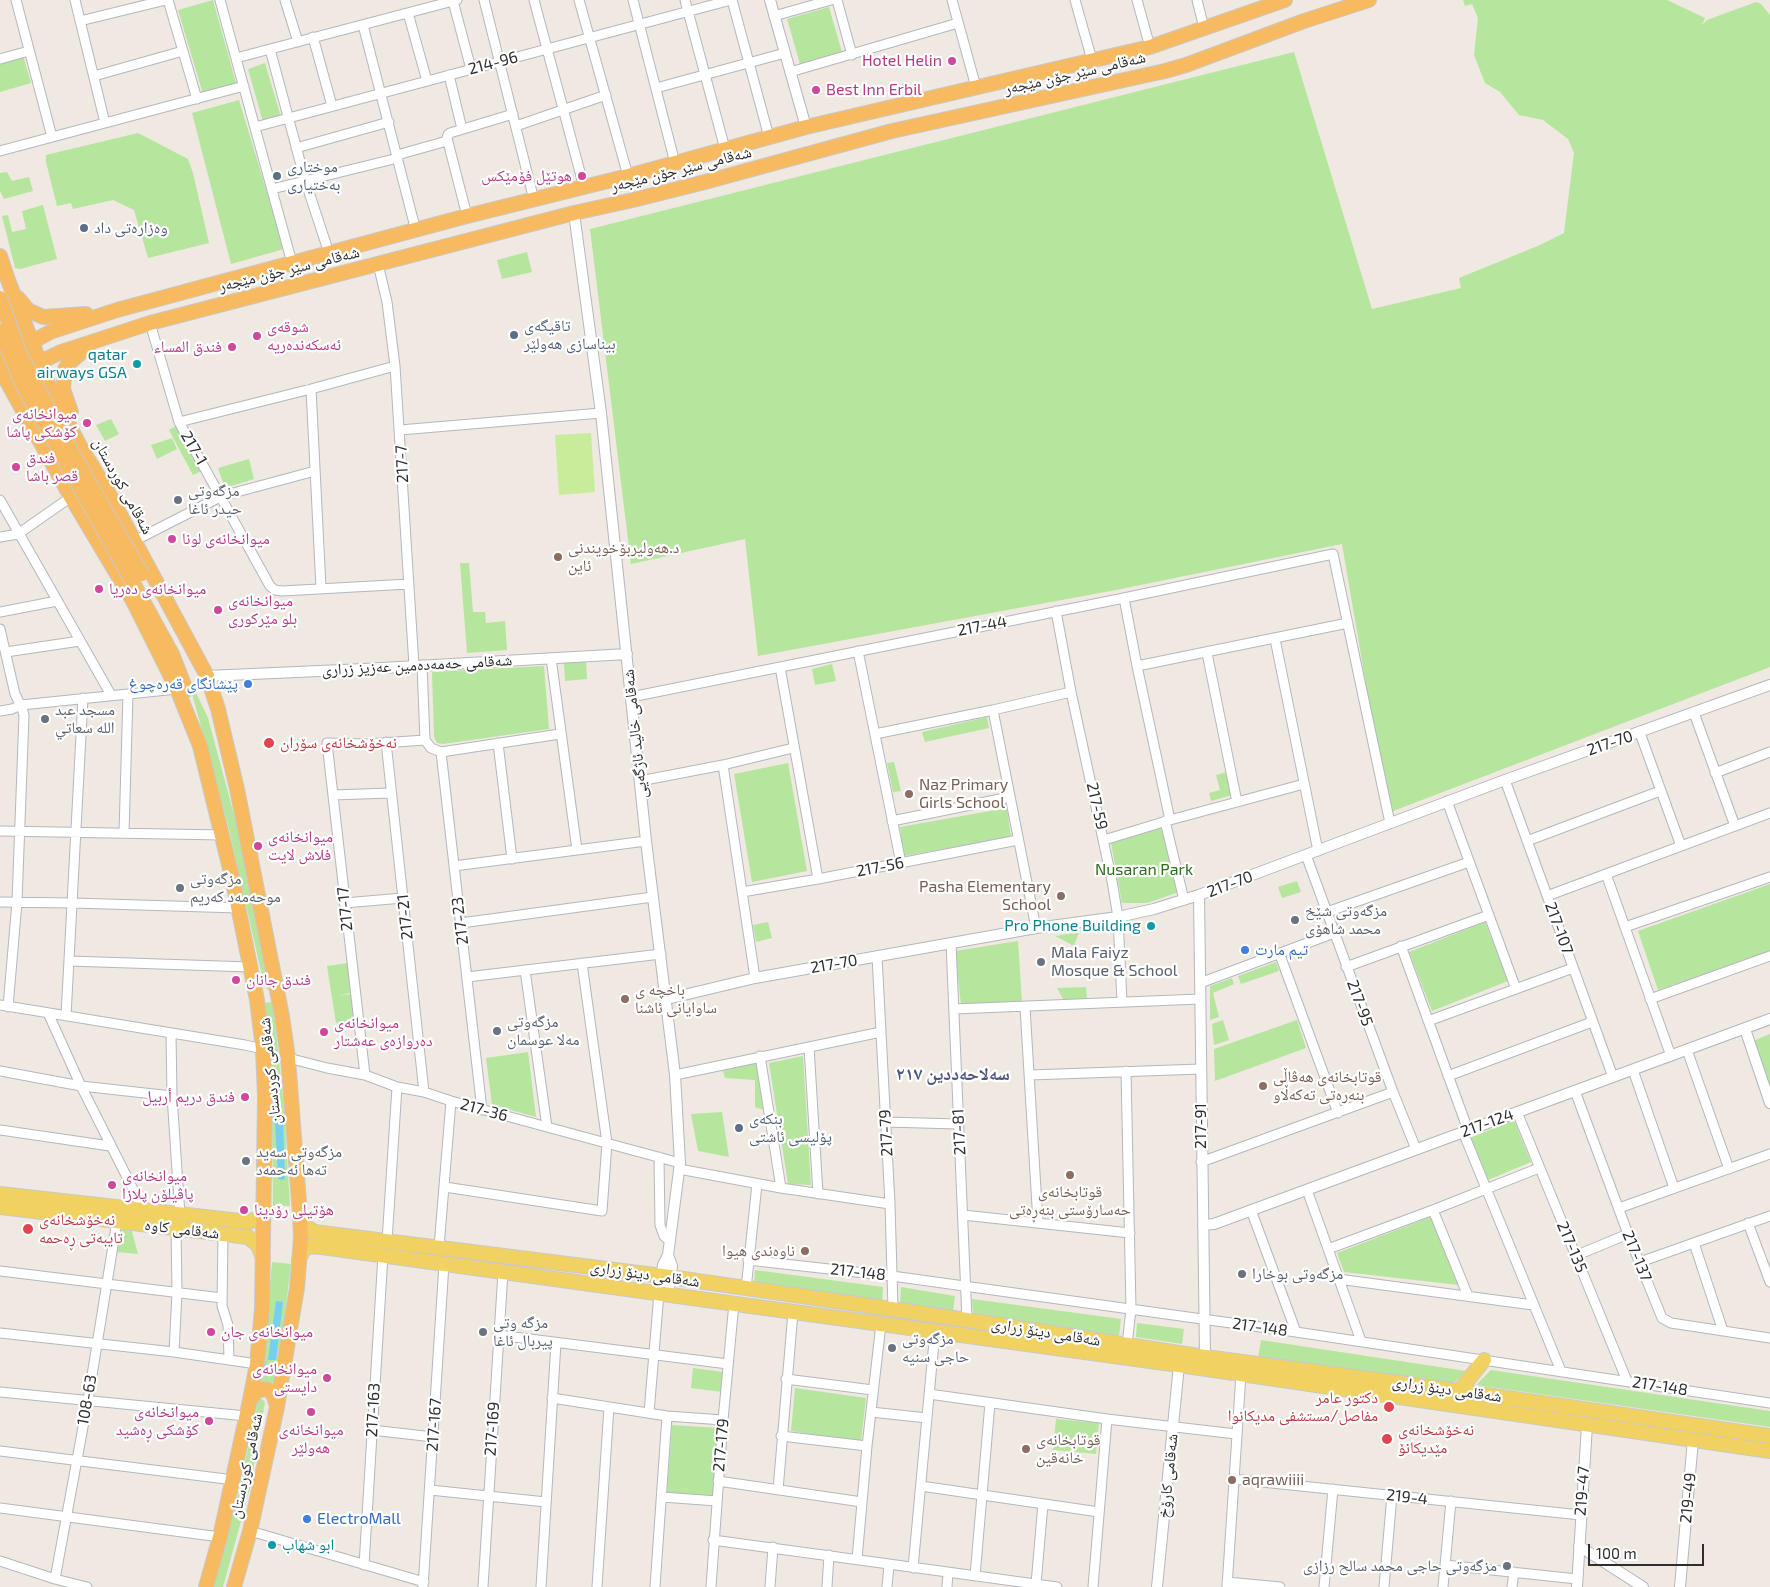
<!DOCTYPE html>
<meta charset="utf-8">
<style>
body{margin:0}
#map{position:relative;width:1770px;height:1587px;overflow:hidden;background:#efe9e1;font-family:"Exo 2",sans-serif}
canvas{display:block}
.scale{position:absolute;left:1588px;top:1544px;width:116px;height:22px;box-sizing:border-box;border:2px solid #2e2e2e;border-top:0;padding-left:6px;font-size:15px;line-height:18px;white-space:nowrap;color:#2e2e2e;-webkit-text-stroke:4px #fff;paint-order:stroke}
</style>
<div id="map">
<canvas width="1770" height="1587"></canvas>
<div class="scale">100 m</div>
</div>
<script>
const ctx = document.querySelector('canvas').getContext('2d');
ctx.lineJoin = 'round';
function fill(path, color) { ctx.fillStyle = color; ctx.fill(path, 'evenodd'); }
const poly = rows => new Path2D(rows.map(r => 'M' + r).join(''));
function stroke(path, color, width, dash) { ctx.strokeStyle = color; ctx.lineWidth = width; ctx.lineCap = dash ? 'butt' : 'round'; ctx.setLineDash(dash || []); ctx.stroke(path); }
function write(font, color, halo, rows, align = 'center') {
  ctx.font = font + ' "Exo 2","Noto Naskh Arabic",sans-serif'; ctx.lineWidth = 4.5; ctx.setLineDash([]); ctx.textBaseline = 'middle'; ctx.strokeStyle = halo; ctx.fillStyle = color; for (const [text, x, y, turn = 0] of rows) {
    ctx.save(); ctx.translate(x, y); ctx.rotate((+turn || 0) * Math.PI / 180); ctx.textAlign = isNaN(turn) ? turn : align; if (halo) ctx.strokeText(text, 0, 0); ctx.fillText(text, 0, 0); ctx.restore();
  }
}
fill(poly([
 [213,0,236,83,203,94,178,10],
 [1463,0,1667,0,1705,18,1702,25,1707,20,1756,2,1761,4,1770,15,1770,667,1388,813,1342,544,1116,590,758,656,745,539,631,564,590,229,1294,52,1372,309,1461,288,1459,278,1540,245,1564,233,1574,153,1568,139,1543,120,1519,115,1500,92,1485,83,1474,55,1478,18,1472,4,1465,6],
 [829,7,842,52,800,64,787,19],
 [23,55,31,83,0,92,0,61],
 [265,63,281,117,263,122,248,69],
 [239,100,284,249,231,264,192,113],
 [138,133,188,159,193,173,209,243,148,258,134,210,113,200,73,209,71,203,57,206,46,162,46,155],
 [7,172,12,181,29,177,33,191,4,199,0,191,0,173],
 [43,205,57,259,20,269,15,268,2,216,8,215,12,232,26,229,22,211],
 [527,252,532,272,502,279,497,260],
 [111,419,119,434,105,441,96,425],
 [179,424,196,455,189,459,197,456,204,470,193,475,169,430],
 [172,438,177,449,157,459,151,445],
 [249,459,254,479,225,488,218,468],
 [460,563,469,563,473,612,485,612,486,623,505,621,507,650,467,653],
 [179,657,208,718,237,826,254,912,269,971,270,984,268,990,264,985,229,829,191,690],
 [586,661,587,679,565,681,564,663],
 [832,664,836,681,815,685,812,669],
 [544,666,549,729,443,744,437,743,434,737,432,672],
 [987,717,989,728,925,742,922,732],
 [894,762,901,791,893,792,887,763],
 [788,763,807,871,752,882,734,774],
 [1227,772,1232,795,1211,801,1209,793,1220,790,1216,775],
 [1007,808,1011,837,904,856,900,827],
 [1161,828,1179,892,1147,903,1122,903,1111,843],
 [1297,881,1301,892,1282,898,1278,887],
 [1770,884,1770,951,1658,990,1638,931],
 [768,922,772,938,756,942,753,925],
 [1485,922,1508,981,1432,1011,1409,952],
 [1079,932,1074,946,1055,936],
 [1018,941,1022,1002,961,1005,955,951],
 [1276,962,1279,971,1241,984,1238,976],
 [348,963,350,993,338,996,351,994,354,1021,336,1023,327,966],
 [1232,978,1234,984,1213,993,1219,1017,1210,1020,1210,986],
 [1086,987,1087,999,1063,999,1057,988],
 [273,1002,284,1108,290,1206,273,1206,272,1110,263,1003],
 [1223,1020,1229,1040,1214,1045,1212,1024],
 [1297,1020,1306,1048,1215,1081,1214,1049],
 [1770,1034,1770,1088,1753,1041],
 [528,1052,536,1117,492,1105,486,1058],
 [803,1056,811,1185,788,1184,769,1063],
 [757,1062,764,1110,755,1107,755,1080,725,1078,723,1071],
 [722,1112,729,1157,698,1151,691,1114],
 [1514,1120,1531,1162,1488,1180,1470,1138],
 [1433,1216,1459,1285,1344,1272,1337,1253],
 [119,1227,131,1228,138,1254,117,1252],
 [272,1262,291,1264,283,1330,272,1389,261,1388],
 [755,1270,883,1287,882,1303,754,1285],
 [901,1287,955,1296,953,1312,900,1304],
 [972,1299,1121,1319,1119,1336,973,1316],
 [1137,1323,1184,1329,1182,1344,1136,1337],
 [1261,1340,1466,1371,1453,1384,1258,1358],
 [693,1368,723,1372,722,1392,691,1388],
 [1491,1370,1770,1411,1770,1427,1476,1385],
 [795,1388,866,1398,861,1441,791,1431],
 [262,1399,265,1402,250,1488,223,1587,213,1587,240,1487,258,1401],
 [1056,1419,1099,1423,1096,1454,1053,1450],
 [672,1425,719,1428,714,1496,667,1493]
]), '#b6e59e');
fill(poly([
 [591,433,595,492,559,495,555,435]
]), '#c9ec9a');
fill(poly([
 [283,1121,285,1179,282,1180,278,1179,275,1122],
 [276,1301,283,1302,276,1360,268,1360]
]), '#75cff0');
const minor = poly([
 [16,0,52,137],
 [75,0,105,123],
 [168,0,197,99],
 [220,0,292,263],
 [285,0,298,42],
 [484,0,534,200],
 [534,0,584,187],
 [579,0,628,176],
 [633,0,675,163],
 [685,0,725,149],
 [732,0,769,137],
 [837,0,852,55],
 [952,0,976,87],
 [1075,0,1092,60],
 [1137,0,1150,47],
 [1197,0,1204,28],
 [453,1,471,69],
 [408,13,427,81],
 [774,16,831,0],
 [80,21,166,0],
 [363,25,416,231],
 [313,37,332,106],
 [270,49,305,180,329,253],
 [236,58,457,0],
 [0,59,29,51],
 [790,72,958,23],
 [449,75,462,129],
 [94,76,183,51],
 [656,88,785,53],
 [516,126,606,95],
 [255,127,731,0],
 [296,148,389,122],
 [0,151,244,86],
 [397,155,447,141],
 [272,189,398,158],
 [467,216,447,138,448,135,450,133,513,114],
 [378,264,387,302,395,366,414,666],
 [150,323,179,422,270,586,275,590,282,591,409,584],
 [311,389,321,588],
 [179,422,311,389,395,366],
 [400,430,601,413],
 [0,500,111,695],
 [0,537,18,534,71,497],
 [134,541,222,496,315,471],
 [1124,598,1137,666,1170,820],
 [1056,611,1071,692,1112,881,1118,917,1122,1002],
 [0,612,57,601],
 [0,629,15,694,22,708,24,715,17,902,8,1007],
 [1275,639,1318,851],
 [858,651,901,863],
 [6,652,80,641],
 [1207,653,1237,802],
 [551,658,577,850],
 [422,665,425,740],
 [1137,666,1348,623],
 [780,667,818,879],
 [631,697,1124,598,1333,554,1390,823],
 [993,710,1036,928],
 [0,711,12,709,21,705,177,689],
 [1694,713,1735,826],
 [1640,733,1681,846],
 [875,734,993,710,1071,692],
 [425,740,431,748,441,752],
 [386,742,424,1092],
 [498,743,512,859],
 [441,752,482,1110],
 [441,752,560,734],
 [723,765,755,978],
 [1715,773,1770,752],
 [1505,780,1613,1077],
 [640,781,723,765,793,748],
 [333,795,390,793],
 [1447,801,1516,989],
 [892,821,1010,797],
 [1165,821,1184,900],
 [0,831,223,835],
 [124,833,128,694],
 [1104,840,1170,820,1304,784],
 [1527,841,1660,791],
 [1306,855,1393,1092,1416,1149],
 [454,866,646,841],
 [1606,874,1671,1056],
 [742,892,818,879,1018,840],
 [1547,896,1770,813],
 [0,902,73,903,239,908],
 [344,903,403,898],
 [1327,912,1469,862],
 [461,923,653,897],
 [1625,927,1770,877],
 [951,943,967,1320],
 [1401,946,1468,1130],
 [1280,955,1338,1113],
 [877,956,890,1204,893,1309],
 [69,961,250,967],
 [1346,967,1489,915],
 [525,970,547,1127],
 [467,977,661,954],
 [1200,983,1334,933],
 [1650,999,1770,956],
 [0,1005,245,1045,263,1049],
 [1025,1007,1038,1223],
 [954,1009,1200,999],
 [48,1013,81,1086,144,1211],
 [66,1016,83,698],
 [1428,1021,1573,968],
 [171,1033,172,1096,180,1215],
 [809,1047,818,1194],
 [1687,1050,1729,1169],
 [760,1056,781,1188],
 [288,1058,327,1068,365,1075,397,1087,424,1092,451,1101,680,1163],
 [1633,1070,1674,1188],
 [0,1071,81,1086,172,1096],
 [1126,1071,1131,1309,1127,1345],
 [365,1075,327,743,366,744,425,740],
 [675,1075,881,1032],
 [1030,1075,1201,1069],
 [1448,1076,1592,1022],
 [1575,1091,1628,1234,1662,1318,1671,1323,1770,1338],
 [1517,1112,1627,1381],
 [885,1122,958,1124],
 [0,1130,110,1146],
 [1463,1132,1561,1371],
 [659,1157,660,1225,664,1236,670,1241],
 [1201,1162,1393,1092],
 [679,1169,781,1188,890,1204],
 [445,1187,602,1211,607,1143,582,963],
 [1307,1190,1361,1341],
 [1619,1208,1770,1154],
 [1251,1210,1296,1332],
 [1433,1210,1468,1296],
 [963,1215,1130,1233],
 [1748,1223,1770,1282],
 [223,1234,222,1306,228,1325,229,1360],
 [387,1241,397,1087],
 [1694,1243,1723,1331],
 [439,1247,451,1101],
 [1328,1249,1433,1210,1539,1168],
 [1575,1256,1628,1234],
 [748,1260,892,1276,1296,1332,1770,1403],
 [1640,1262,1770,1216],
 [0,1271,222,1298],
 [1338,1279,1533,1305],
 [746,1289,757,1184],
 [0,1333,174,1352,257,1364],
 [498,1335,728,1364],
 [174,1352,177,1293,176,1228],
 [786,1379,873,1390],
 [0,1392,246,1416],
 [929,1394,1107,1419,1236,1434],
 [552,1398,667,1416,723,1420],
 [871,1412,927,1418],
 [649,1413,659,1293],
 [372,1430,433,1437],
 [781,1436,867,1446],
 [0,1451,234,1480],
 [1233,1479,1581,1515],
 [718,1481,862,1502],
 [921,1486,1099,1512],
 [430,1490,546,1502],
 [778,1490,793,1312],
 [662,1497,717,1501],
 [0,1508,220,1537],
 [250,1531,424,1582],
 [713,1540,1057,1587],
 [857,1559,867,1446,881,1324],
 [0,1561,55,1579,87,1587],
 [364,1565,383,1255],
 [1445,1565,1577,1579],
 [913,1568,935,1331],
 [975,1576,990,1403],
 [55,1579,88,1400,117,1221],
 [1227,1582,1280,1587],
 [1036,1584,1043,1504],
 [423,1587,444,1264],
 [483,1587,503,1272],
 [541,1587,556,1343],
 [597,1587,609,1407],
 [655,1587,667,1416],
 [711,1587,723,1420,734,1303],
 [770,1587,773,1547],
 [827,1587,829,1555],
 [887,1587,889,1565],
 [947,1587,948,1573],
 [1093,1587,1107,1419],
 [1227,1587,1241,1374],
 [1324,1587,1333,1489],
 [1384,1587,1392,1495],
 [1443,1587,1451,1501],
 [1512,1587,1514,1572]
]);
const tertiary = poly([
 [770,0,806,127],
 [574,213,601,413,646,841,675,1075,680,1163,668,1255,663,1265,659,1293],
 [207,676,364,669,627,654],
 [1199,895,1205,1357],
 [667,999,755,978,1036,928,1118,917,1154,909,1199,895,1505,780,1770,685],
 [1745,1029,1770,1103],
 [1203,1225,1214,1224,1770,1019],
 [668,1255,672,1266,668,1294],
 [1579,1546,1643,1587],
 [1157,1587,1179,1365],
 [1577,1587,1587,1425],
 [1680,1587,1693,1440]
]);
const primary = poly([
 [0,1194,249,1222,259,1218,264,1208],
 [0,1207,248,1237,258,1245,263,1258],
 [300,1215,305,1226,314,1232,670,1277,967,1320,1205,1357,1459,1391,1770,1436],
 [299,1260,302,1252,308,1246,322,1247,1179,1365,1770,1451],
 [1459,1391,1484,1360]
]);
const trunk = poly([
 [0,256,8,280,50,389,81,448,108,492,207,676,218,709,237,789,282,1016,288,1058,300,1215,301,1238,297,1288,277,1407,250,1531,234,1587],
 [18,298,28,310,43,317,86,314],
 [0,360,50,332,117,310,467,216,628,176,806,127,1150,47,1285,0],
 [0,369,71,497,133,601,177,689,200,746,232,877,257,1000,263,1049,265,1097,262,1309,257,1364,250,1400,220,1537,206,1587],
 [5,379,61,352,150,323,574,213,633,200,705,182,892,131,1165,71,1186,65,1304,21,1369,0],
 [71,412,63,389,65,369,68,364,89,346],
 [132,581,172,654,186,690],
 [250,1400,257,1391,263,1389,269,1390,273,1394,277,1406]
]);
stroke(minor, '#b4b7c1', 11);
stroke(tertiary, '#b4b7c1', 12);
stroke(primary, '#c9c9c9', 16);
stroke(trunk, '#c9c9c9', 16);
stroke(minor, '#fff', 9);
stroke(tertiary, '#fff', 10);
stroke(primary, '#f2d163', 14);
stroke(trunk, '#f8ba60', 14);
const trunkBridge = poly([
 [0,298,19,352,38,389,88,481,142,574],
 [0,331,23,385,132,581]
]);
stroke(trunkBridge, '#c9c9c9', 16, []);
stroke(trunkBridge, '#f8ba60', 14);
for (const [x, y, r, color] of [
 [952,61,5,"#d1479c"],
 [816,90,5,"#d1479c"],
 [277,176,5,"#5c6f8a"],
 [582,176,5,"#d1479c"],
 [84,228,5,"#5c6f8a"],
 [514,335,5,"#5c6f8a"],
 [257,336,5,"#d1479c"],
 [232,347,5,"#d1479c"],
 [137,364,5,"#0f9aa8"],
 [87,423,5,"#d1479c"],
 [16,467,5,"#d1479c"],
 [178,500,5,"#6b7280"],
 [172,539,5,"#d1479c"],
 [558,557,5,"#8d6e63"],
 [99,589,5,"#d1479c"],
 [218,610,5,"#d1479c"],
 [248,684,5,"#3f7fe0"],
 [45,719,5,"#6b7280"],
 [269,743,6,"#e0444e"],
 [909,794,5,"#8d6e63"],
 [258,846,5,"#d1479c"],
 [180,888,5,"#6b7280"],
 [1061,896,5,"#8d6e63"],
 [1295,920,5,"#6b7280"],
 [1151,926,5,"#0f9aa8"],
 [1245,950,5,"#3f7fe0"],
 [1041,962,5,"#6b7280"],
 [236,980,5,"#d1479c"],
 [625,999,5,"#8d6e63"],
 [497,1031,5,"#6b7280"],
 [324,1032,5,"#d1479c"],
 [1263,1086,5,"#8d6e63"],
 [245,1097,5,"#d1479c"],
 [739,1128,5,"#5c6f8a"],
 [246,1161,5,"#6b7280"],
 [1070,1175,5,"#8d6e63"],
 [112,1185,5,"#d1479c"],
 [244,1210,5,"#d1479c"],
 [28,1229,6,"#e0444e"],
 [805,1251,5,"#8d6e63"],
 [1242,1274,5,"#6b7280"],
 [211,1332,5,"#d1479c"],
 [483,1332,5,"#6b7280"],
 [892,1348,5,"#6b7280"],
 [327,1378,5,"#d1479c"],
 [1389,1407,6,"#e0444e"],
 [311,1412,5,"#d1479c"],
 [209,1421,5,"#d1479c"],
 [1387,1439,6,"#e0444e"],
 [1026,1449,5,"#8d6e63"],
 [1232,1480,5,"#8d6e63"],
 [307,1519,5,"#3f7fe0"],
 [272,1545,5,"#0f9aa8"],
 [1507,1566,5,"#6b7280"]
]) { const dot = new Path2D(); dot.arc(x, y, r, 0, 2 * Math.PI); ctx.fillStyle = color; ctx.fill(dot); stroke(dot, '#fff', 2); }
write('16px', '#b23c85', '#fff', [
 ["Hotel Helin",942,61,"right"],
 ["Best Inn Erbil",826,90],
 ["هوتێل فۆمێکس",572,176,"right"],
 ["شوقەی",267,327],
 ["ئەسکەندەریە",267,345],
 ["فندق المساء",222,347,"right"],
 ["میوانخانەی",77,414,"right"],
 ["کۆشکی پاشا",77,432,"right"],
 ["فندق",26,458],
 ["قصر باشا",26,476],
 ["میوانخانەی لونا",182,539],
 ["میوانخانەی دەریا",109,589],
 ["میوانخانەی",228,601],
 ["بلو مێرکوری",228,619],
 ["میوانخانەی",268,837],
 ["فلاش لایت",268,855],
 ["فندق جانان",246,980],
 ["میوانخانەی",334,1023],
 ["دەروازەی عەشتار",334,1041],
 ["فندق دريم أربيل",235,1097,"right"],
 ["میوانخانەی",122,1176],
 ["پاڤیلۆن پلازا",122,1194],
 ["هۆتیلی رۆدینا",254,1210],
 ["میوانخانەی جان",221,1332],
 ["میوانخانەی",317,1369,"right"],
 ["دایستی",317,1387,"right"],
 ["میوانخانەی",199,1412,"right"],
 ["کۆشکی ڕەشید",199,1430,"right"],
 ["میوانخانەی",311,1430,"center"],
 ["هەولێر",311,1448,"center"]
], 'left');
write('16px', '#2e2e2e', '#fff', [
 ["214-96",493,63,-15],
 ["شەقامی سێر جۆن مێجەر",1075,73,-13],
 ["شەقامی سێر جۆن مێجەر",681,169,-14],
 ["شەقامی سێر جۆن مێجەر",289,269,-14],
 ["217-1",194,448,60],
 ["217-7",402,464,-93],
 ["شەقامی کوردستان",123,486,61],
 ["217-44",982,626,-11],
 ["شەقامی حەمەدەمین عەزیز زراری",417,665,-3],
 ["شەقامی خالید ئاژگەیی",635,734,-96],
 ["217-70",1610,743,-19],
 ["217-59",1097,806,77],
 ["217-56",880,867,-11],
 ["217-70",1230,884,-21],
 ["217-17",345,909,-96],
 ["217-21",405,917,-96],
 ["217-23",460,921,-97],
 ["217-107",1559,928,70],
 ["217-70",834,964,-10],
 ["217-95",1360,1003,70],
 ["شەقامی کوردستان",270,1071,-96],
 ["217-36",484,1110,15],
 ["217-124",1487,1123,-20],
 ["217-91",1201,1126,-90],
 ["217-81",959,1132,-93],
 ["217-79",886,1133,-93],
 ["شەقامی کاوە",182,1229,7],
 ["217-135",1572,1247,67],
 ["217-137",1637,1256,68],
 ["217-148",858,1272,6],
 ["شەقامی دینۆ زراری",645,1274,8],
 ["217-148",1260,1327,8],
 ["شەقامی دینۆ زراری",1046,1332,9],
 ["217-148",1660,1386,9],
 ["شەقامی دینۆ زراری",1447,1389,8],
 ["108-63",87,1400,-80],
 ["217-163",373,1410,-87],
 ["217-167",434,1425,-86],
 ["217-169",492,1429,-86],
 ["217-179",721,1445,-85],
 ["شەقامی کوردستان",246,1466,-78],
 ["شەقامی کارۆخ",1168,1476,-84],
 ["219-47",1582,1491,-86],
 ["219-4",1407,1497,6],
 ["219-49",1688,1498,-85]
]);
write('16px', '#4e5e75', '#fff', [
 ["موختاری",287,167],
 ["بە‌ختیاری",287,185],
 ["وەزارەتی داد",94,228],
 ["تاقیگەی",524,326],
 ["بیناسازی هەولێر",524,344],
 ["بنکەی",749,1119],
 ["پۆلیسی ئاشتی",749,1137]
], 'left');
write('16px', '#0d838f', '#fff', [
 ["qatar",127,355],
 ["airways GSA",127,373],
 ["Pro Phone Building",1141,926],
 ["ابو شهاب",282,1545,"left"]
], 'right');
write('16px', '#5b616d', '#fff', [
 ["مزگەوتی",188,491],
 ["حیدر ئاغا",188,509],
 ["مسجد عبد",55,710],
 ["الله سعاتي",55,728],
 ["مزگەوتی",190,879],
 ["موحەمەد کەریم",190,897],
 ["مزگەوتی شێخ",1305,911],
 ["محمد شاهۆی",1305,929],
 ["Mala Faiyz",1051,953],
 ["Mosque & School",1051,971],
 ["مزگەوتی",507,1022],
 ["مەلا عوسمان",507,1040],
 ["مزگەوتی سەید",256,1152],
 ["تەها ئەحمەد",256,1170],
 ["مزگەوتی بوخارا",1252,1274],
 ["مزگه وتى",493,1323],
 ["پيربال ئاغا",493,1341],
 ["مزگەوتی",902,1339],
 ["حاجی سنیە",902,1357],
 ["مزگەوتی حاجی محمد سالح رزازی",1497,1566,"right"]
], 'left');
write('16px', '#785e54', '#fff', [
 ["د.هه‌ولیربۆخویندنی",568,548],
 ["ئاین",568,566],
 ["Naz Primary",919,785],
 ["Girls School",919,803],
 ["Pasha Elementary",1051,887,"right"],
 ["School",1051,905,"right"],
 ["باخچه ى",635,990],
 ["ساوايانى ئاشنا",635,1008],
 ["قوتابخانەی ھەڤاڵی",1273,1077],
 ["بنەرەتی تەکەڵاو",1273,1095],
 ["قوتابخانەی",1070,1192,"center"],
 ["حەسارۆستی بنەڕەتی",1070,1210,"center"],
 ["ناوەندی هیوا",795,1251,"right"],
 ["قوتابخانەی",1036,1440],
 ["خانەقین",1036,1458],
 ["aqrawiiii",1242,1480]
], 'left');
write('16px', '#366cbe', '#fff', [
 ["پێشانگای قەرەچوغ",238,684,"right"],
 ["تيم مارت",1255,950],
 ["ElectroMall",317,1519]
], 'left');
write('16px', '#be3a42', '#fff', [
 ["نەخۆشخانەی سۆران",280,743],
 ["نەخۆشخانەی",39,1220],
 ["تایبەتی ڕەحمە",39,1238],
 ["دكتور عامر",1378,1398,"right"],
 ["مفاصل/مستشفى مديكانوا",1378,1416,"right"],
 ["نەخۆشخانەی",1398,1430],
 ["مێدیکانۆ",1398,1448]
], 'left');
write('16px', '#2c6e1b', '#fff', [
 ["Nusaran Park",1144,870]
]);
write('bold 18px', '#4d5680', '#fff', [
 ["سەلاحەددین ٢١٧",953,1074]
]);
</script>
